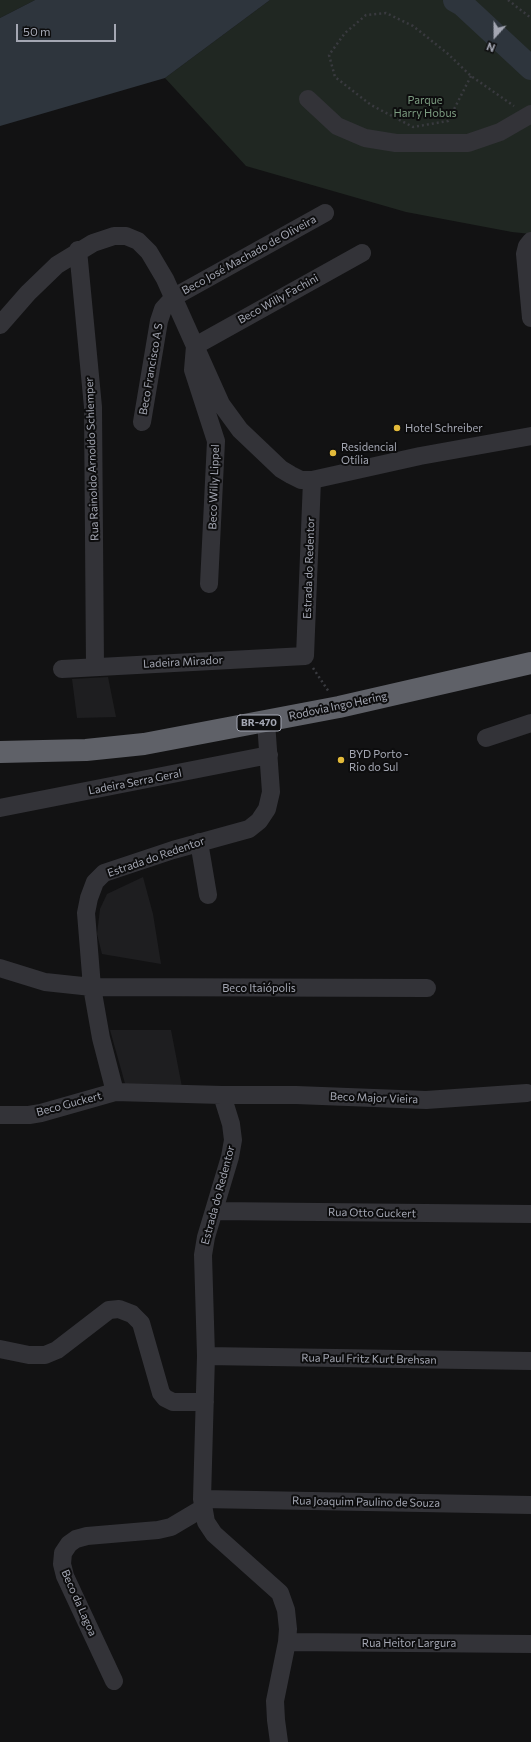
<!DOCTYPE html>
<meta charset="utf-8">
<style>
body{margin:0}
#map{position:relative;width:531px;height:1742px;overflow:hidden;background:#121213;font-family:Commissioner,sans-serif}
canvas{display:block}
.north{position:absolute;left:475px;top:16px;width:40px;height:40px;-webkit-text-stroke:3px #0d0d0e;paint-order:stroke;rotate:201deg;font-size:11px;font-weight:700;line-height:16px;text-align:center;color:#a4a7b3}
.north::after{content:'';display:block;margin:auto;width:14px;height:18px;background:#a4a7b3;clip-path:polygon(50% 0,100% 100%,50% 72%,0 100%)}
.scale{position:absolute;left:16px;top:24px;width:100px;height:18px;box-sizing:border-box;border:2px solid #a4a7b3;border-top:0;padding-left:5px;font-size:12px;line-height:14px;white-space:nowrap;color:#a4a7b3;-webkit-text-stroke:3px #0d0d0e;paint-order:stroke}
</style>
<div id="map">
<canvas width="531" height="1742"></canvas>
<div class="north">N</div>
<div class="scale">50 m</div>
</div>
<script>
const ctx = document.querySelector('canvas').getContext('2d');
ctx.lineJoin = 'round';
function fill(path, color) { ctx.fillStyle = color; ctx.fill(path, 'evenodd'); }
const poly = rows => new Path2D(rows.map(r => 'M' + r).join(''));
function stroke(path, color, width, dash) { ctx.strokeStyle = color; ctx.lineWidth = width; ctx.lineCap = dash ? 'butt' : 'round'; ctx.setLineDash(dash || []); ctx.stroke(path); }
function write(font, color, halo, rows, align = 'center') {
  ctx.font = font + ' Commissioner,sans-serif'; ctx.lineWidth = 4; ctx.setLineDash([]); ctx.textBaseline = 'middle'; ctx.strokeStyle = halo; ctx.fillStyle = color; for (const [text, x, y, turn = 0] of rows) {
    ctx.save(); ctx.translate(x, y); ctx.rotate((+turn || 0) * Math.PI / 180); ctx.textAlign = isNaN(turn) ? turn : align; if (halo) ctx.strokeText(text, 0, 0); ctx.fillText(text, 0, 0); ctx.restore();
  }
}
fill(poly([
 [108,677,116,717,77,718,72,679],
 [143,877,153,914,161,964,102,954,97,934,100,909,107,894],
 [110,1030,171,1030,182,1087,126,1087]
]), '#1e1e20');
fill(poly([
 [0,0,35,0,0,18],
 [270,0,531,0,531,234,512,232,406,212,246,166,165,78]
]), '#202722');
fill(poly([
 [35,0,270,0,165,78,0,126,0,18]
]), '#2e353d');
stroke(poly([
 [455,0,462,4,531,68]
]), '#2e353d', 24);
stroke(poly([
 [508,0,531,18],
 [471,76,448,121,413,127,371,105,335,77,329,55,345,33,366,15,386,13,413,26,447,53,471,76,514,106],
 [313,668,329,692]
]), '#393a3f', 2.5, [2, 3]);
stroke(poly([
 [308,99,337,126,365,138,396,143,468,143,500,132,531,114],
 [531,241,527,246,525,254,531,318],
 [78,250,93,407,95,667],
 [0,325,28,293,57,265,93,243,114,236,126,236,138,241,149,252,165,279,221,404,240,430,281,469,291,475,301,480,312,480,420,456,531,436],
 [142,422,159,321,163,309,174,297,325,213],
 [209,584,216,441,193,370,195,346,362,253],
 [62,669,305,656,312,480],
 [266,722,271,792,267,809,259,821,249,829,173,850,104,873,95,882,89,898,86,913,92,987,101,1038,115,1092,222,1095,231,1124,233,1140,230,1157,206,1237,203,1255,206,1356,202,1499,206,1522,214,1534,280,1593,286,1610,288,1629,287,1642,275,1701,276,1720,279,1742],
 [486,738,531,723],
 [0,808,269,755],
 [199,842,208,895],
 [0,968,45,982,92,987,427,988],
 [222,1095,296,1095,426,1100,527,1093],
 [0,1115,29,1115,41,1113,115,1092],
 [214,1211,531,1214],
 [0,1349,29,1355,45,1355,57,1350,109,1310,119,1309,132,1314,141,1323,161,1393,165,1398,173,1402,205,1402],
 [206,1356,531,1361],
 [202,1499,531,1505],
 [287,1642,531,1644],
 [114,1681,65,1576,62,1564,63,1553,69,1544,76,1539,87,1536,158,1530,171,1527,203,1508]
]), '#333338', 18);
stroke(poly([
 [0,752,86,750,144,744,339,707,531,663]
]), '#5f6168', 22);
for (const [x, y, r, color] of [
 [397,428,4,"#e3ba3a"],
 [333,453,4,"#e3ba3a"],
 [341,760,4,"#e3ba3a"]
]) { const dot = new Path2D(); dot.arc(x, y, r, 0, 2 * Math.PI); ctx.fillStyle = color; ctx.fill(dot); stroke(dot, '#0d0d0e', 1.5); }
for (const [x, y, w] of [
 [259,723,44]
]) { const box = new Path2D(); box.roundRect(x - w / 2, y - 8, w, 16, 3); ctx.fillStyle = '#0d0d0e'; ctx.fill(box); stroke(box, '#a4a7b3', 1); }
write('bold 10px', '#a4a7b3', null, [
 ["BR-470",259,723]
]);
write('11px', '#7c9c81', '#0d0d0e', [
 ["Parque",425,100],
 ["Harry Hobus",425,113]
]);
write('11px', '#a4a7b3', '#0d0d0e', [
 ["Beco José Machado de Oliveira",249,255,-29],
 ["Beco Willy Fachini",278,299,-29],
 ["Beco Francisco A S",151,369,-80],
 ["Rua Rainoldo Arnoldo Schlemper",92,459,-92],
 ["Beco Willy Lippel",214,487,-88],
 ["Estrada do Redentor",309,568,-88],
 ["Ladeira Mirador",183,662,-3],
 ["Rodovia Ingo Hering",338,706,-12],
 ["Ladeira Serra Geral",135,782,-11],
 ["Estrada do Redentor",156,857,-19],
 ["Beco Itaiópolis",259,988],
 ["Beco Major Vieira",374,1098,2],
 ["Beco Guckert",69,1104,-15],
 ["Estrada do Redentor",218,1195,-75],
 ["Rua Otto Guckert",372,1213,1],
 ["Rua Paul Fritz Kurt Brehsan",369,1359,1],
 ["Rua Joaquim Paulino de Souza",366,1502,1],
 ["Beco da Lagoa",79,1603,66],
 ["Rua Heitor Largura",409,1643]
]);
write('11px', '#a4a7b3', '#0d0d0e', [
 ["Hotel Schreiber",405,428],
 ["Residencial",341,447],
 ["Otília",341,460],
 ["BYD Porto -",349,754],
 ["Rio do Sul",349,767]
], 'left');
</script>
